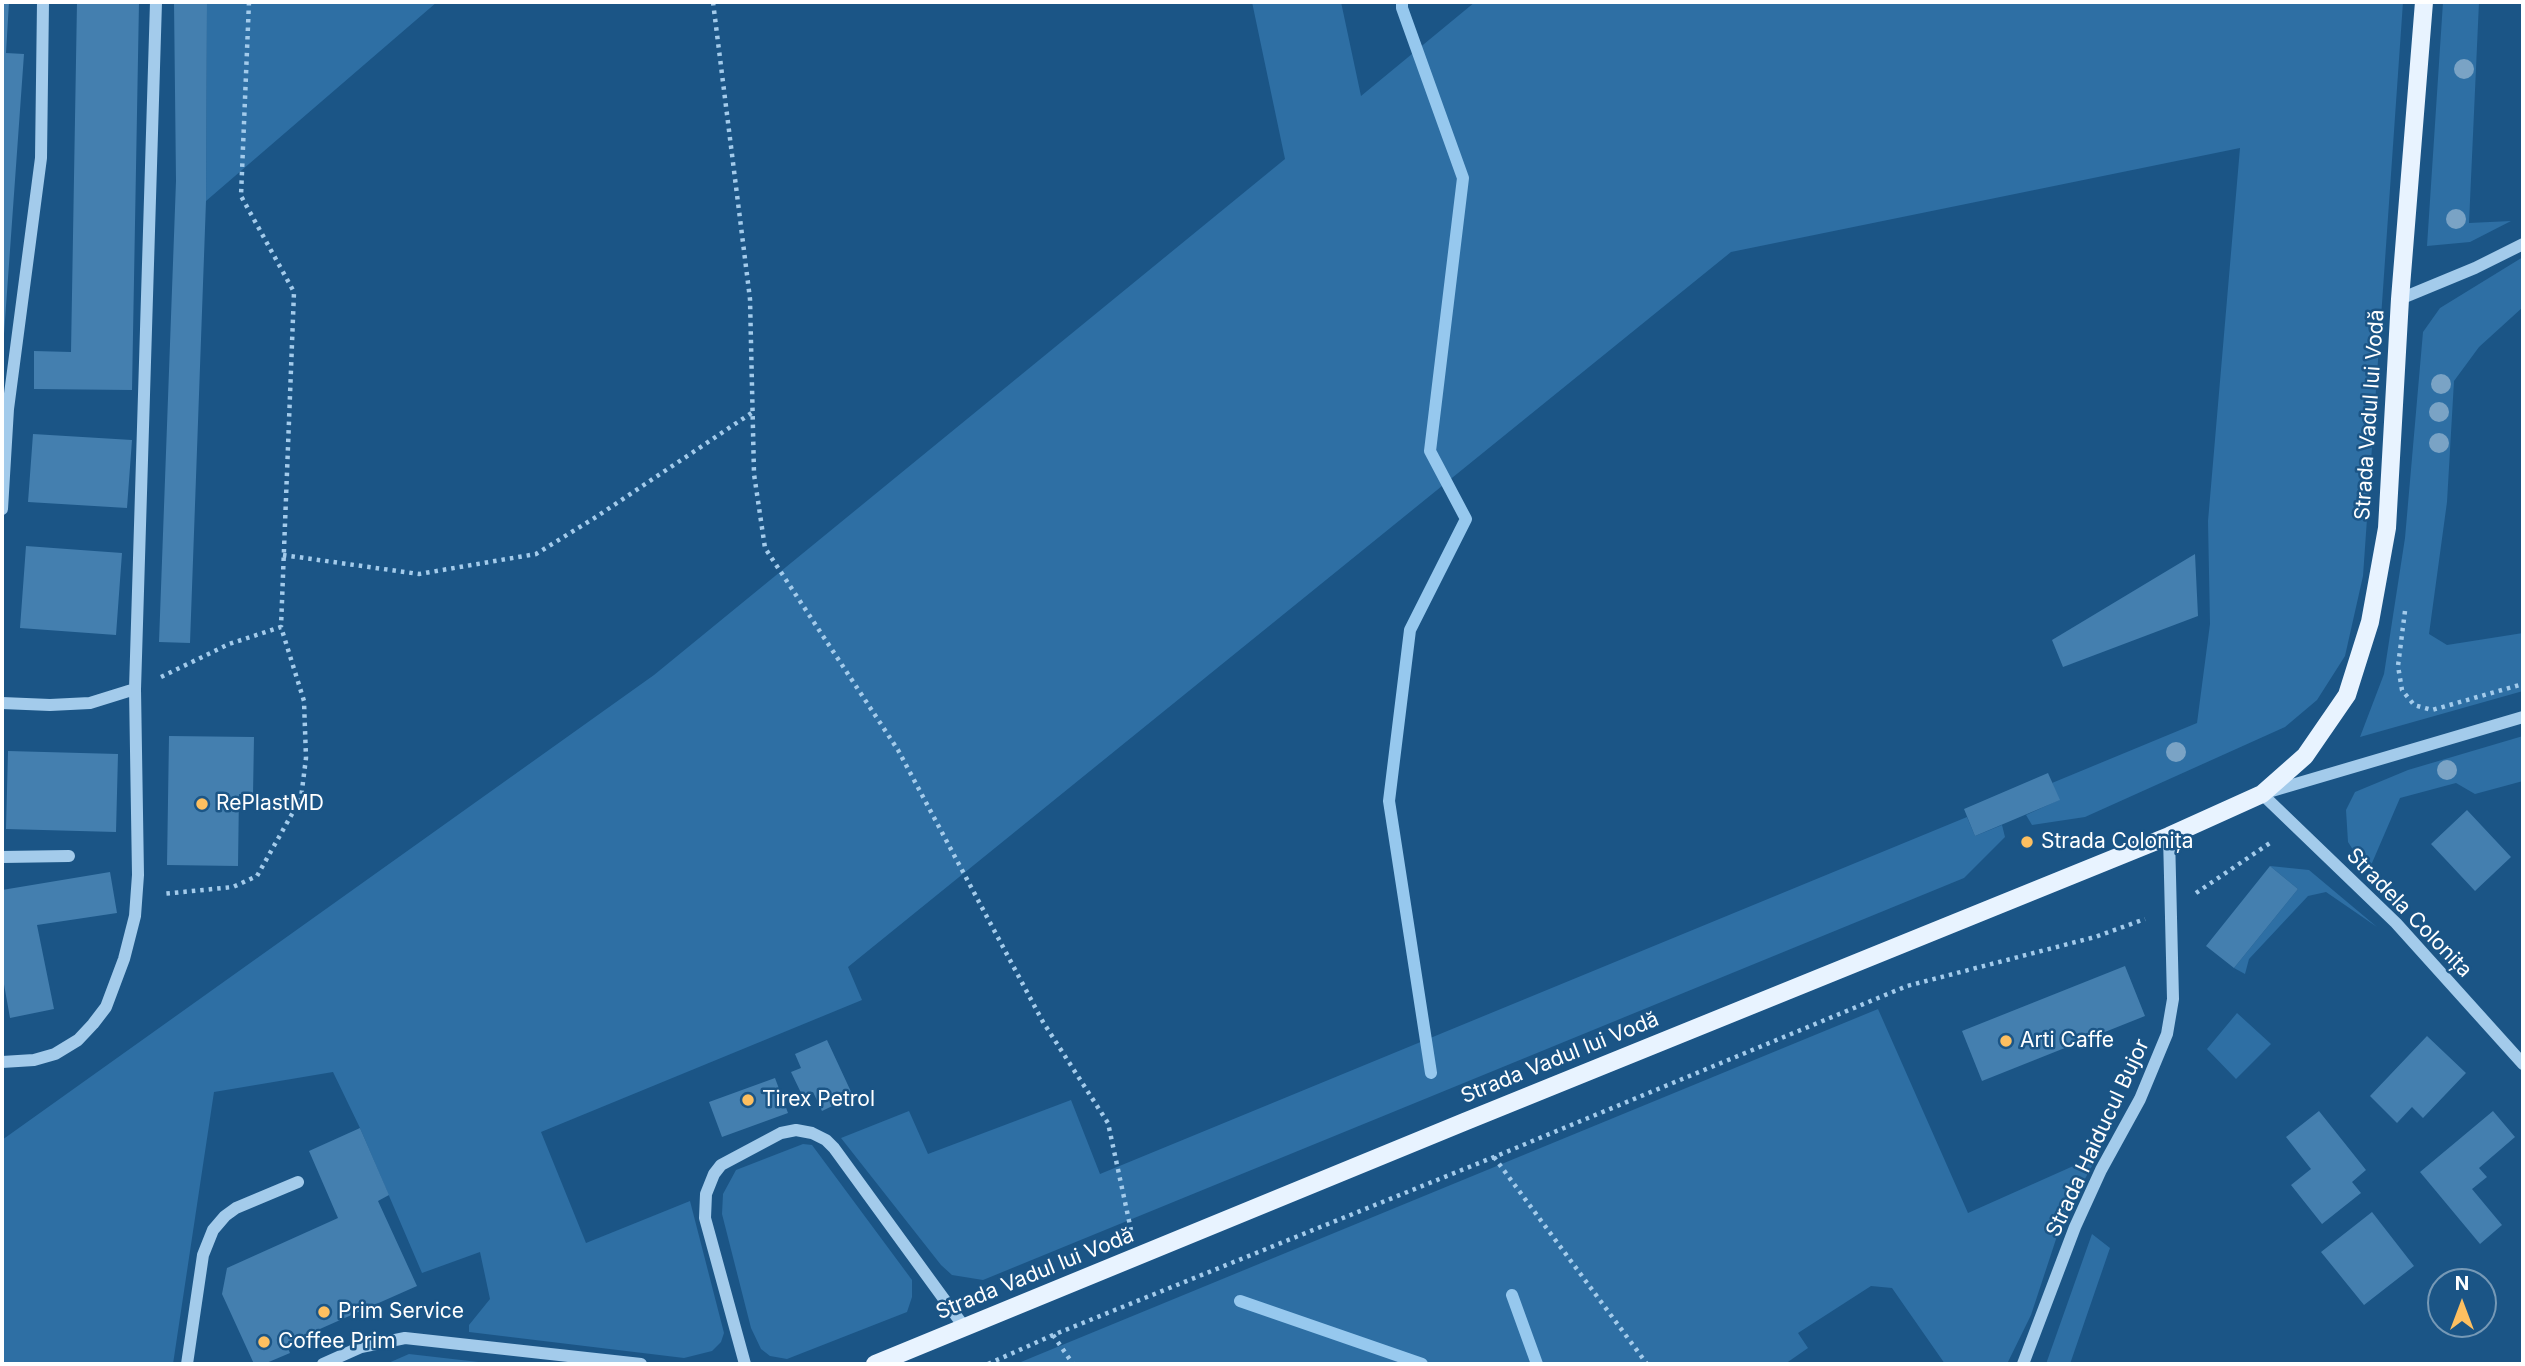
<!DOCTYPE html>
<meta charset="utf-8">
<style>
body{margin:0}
#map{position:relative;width:2525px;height:1366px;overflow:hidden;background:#1b5586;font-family:Inter,sans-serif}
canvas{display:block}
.frame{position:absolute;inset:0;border:4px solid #fff;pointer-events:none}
.north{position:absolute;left:2427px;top:1268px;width:70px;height:70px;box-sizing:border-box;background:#1b5586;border:2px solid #7699b6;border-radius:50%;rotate:0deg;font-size:19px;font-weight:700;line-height:28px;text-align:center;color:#fff}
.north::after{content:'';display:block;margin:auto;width:24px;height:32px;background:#fdbf60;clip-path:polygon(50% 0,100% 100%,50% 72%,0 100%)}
</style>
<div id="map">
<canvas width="2525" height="1366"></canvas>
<div class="frame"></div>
<div class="north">N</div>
</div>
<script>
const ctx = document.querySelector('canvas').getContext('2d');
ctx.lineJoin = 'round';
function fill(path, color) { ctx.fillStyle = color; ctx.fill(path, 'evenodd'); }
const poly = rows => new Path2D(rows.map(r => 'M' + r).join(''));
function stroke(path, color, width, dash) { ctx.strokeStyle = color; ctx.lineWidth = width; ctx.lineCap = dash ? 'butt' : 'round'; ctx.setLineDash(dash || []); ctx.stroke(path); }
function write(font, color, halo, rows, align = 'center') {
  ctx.font = font + ' Inter,sans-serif'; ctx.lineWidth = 5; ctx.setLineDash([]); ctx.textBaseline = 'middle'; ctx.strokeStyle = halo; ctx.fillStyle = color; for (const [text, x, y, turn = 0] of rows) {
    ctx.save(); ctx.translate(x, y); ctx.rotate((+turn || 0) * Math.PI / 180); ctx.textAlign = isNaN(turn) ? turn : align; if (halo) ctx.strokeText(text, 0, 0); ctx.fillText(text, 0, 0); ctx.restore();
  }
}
fill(poly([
 [207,2,437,2,206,201],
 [1252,2,1341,2,1361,96,1475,2,2403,2,2363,576,2345,656,2317,700,2285,727,2085,817,2032,825,2026,815,2059,800,2052,783,2197,723,2210,624,2208,521,2240,148,1731,252,848,967,862,1000,541,1132,586,1243,690,1201,724,1333,721,1342,712,1351,684,1358,469,1332,469,1325,490,1299,480,1252,422,1273,360,1128,333,1072,214,1092,173,1364,2,1364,2,1140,654,675,1285,159],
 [2443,2,2479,2,2469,223,2511,221,2470,242,2427,246],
 [2523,257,2523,307,2479,347,2454,381,2447,502,2429,634,2447,645,2523,633,2523,691,2360,737,2384,674,2405,538,2423,332,2440,308],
 [2523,736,2523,781,2475,794,2456,783,2400,798,2372,863,2366,870,2348,842,2346,810,2355,792,2408,770],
 [1967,817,1975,836,2002,825,2005,837,1964,878,983,1280,952,1275,941,1265,841,1138,909,1111,928,1154,1071,1100,1100,1174],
 [2270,866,2309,870,2377,927,2326,892,2308,896,2249,959,2245,974,2234,968,2298,889],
 [1878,1009,1968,1213,2098,1155,2062,1221,2031,1315,2007,1364,1945,1364,1892,1288,1871,1286,1798,1333,1808,1348,1785,1364,1016,1364],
 [2237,1013,2271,1044,2236,1079,2207,1049],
 [803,1144,812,1145,912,1280,912,1297,907,1312,787,1359,770,1356,761,1349,751,1328,722,1214,723,1194,736,1170],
 [2092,1234,2110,1248,2070,1364,2046,1364],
 [409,1354,496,1364,386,1364]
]), '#2e6fa4');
stroke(poly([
 [1402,2,1402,8,1463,178,1430,451,1466,519,1410,630,1389,801,1431,1073],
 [1512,1295,1537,1364],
 [1240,1301,1422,1364]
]), '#96c8ee', 12);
fill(poly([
 [2,2,9,2,6,53,24,54,4,334,2,334],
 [77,2,139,2,132,390,34,389,34,351,71,352],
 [174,2,207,2,206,201,190,643,159,642,176,181],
 [33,434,132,440,127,508,28,502],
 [26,546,122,553,116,635,20,628],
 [2195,554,2198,616,2063,667,2052,640],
 [169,736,254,737,253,794,239,794,238,866,167,865],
 [8,751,118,754,116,832,6,829],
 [2048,773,2060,800,1975,836,1964,809],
 [2467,810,2511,857,2475,891,2431,844],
 [2270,866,2298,889,2234,968,2206,946],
 [110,872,117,913,37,925,54,1009,10,1018,2,973,2,890],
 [2125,966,2145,1016,1982,1081,1962,1031],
 [2427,1036,2466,1073,2423,1118,2412,1107,2397,1123,2370,1096],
 [827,1040,853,1096,822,1111,813,1092,803,1097,791,1072,801,1068,795,1054],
 [775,1078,788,1113,722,1137,709,1102],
 [2319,1111,2366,1170,2352,1182,2361,1193,2322,1224,2291,1185,2311,1169,2286,1137],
 [2493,1111,2515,1137,2479,1168,2487,1177,2472,1189,2502,1225,2480,1244,2420,1172],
 [360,1128,389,1195,378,1201,417,1286,286,1344,290,1353,264,1364,254,1364,222,1294,227,1268,338,1218,309,1151],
 [2372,1212,2414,1266,2364,1305,2321,1252]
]), '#447faf');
stroke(poly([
 [249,2,241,196,294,292,281,627],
 [713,2,750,299,754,474,765,548,898,750,1043,1022,1108,1123,1131,1230],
 [283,555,419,574,536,554,596,517,753,412],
 [2405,611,2398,666,2402,690,2414,705,2432,710,2523,684],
 [161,677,229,644,281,627,304,701,306,758,301,798,257,876,233,887,162,894],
 [2196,893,2273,841],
 [1494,1157,1647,1364],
 [1053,1335,1073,1364],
 [988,1364,1053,1335,1494,1157,1907,986,2095,937,2145,919]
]), '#a3cbeb', 4.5, [3.5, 5]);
stroke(poly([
 [2400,299,2475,268,2523,244],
 [2,509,8,409,41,158,43,2],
 [2,703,50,705,90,703,135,689],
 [2265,793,2523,717],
 [2262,794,2396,923,2523,1064],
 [2,857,69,856],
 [2,1062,34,1060,55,1054,78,1040,93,1024,106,1007,124,959,135,916,138,875,135,689,156,2],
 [187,1364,203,1255,213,1230,225,1216,236,1208,298,1182],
 [323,1364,361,1347,405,1338,641,1364],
 [745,1364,705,1218,706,1194,714,1174,721,1165,781,1133,796,1130,812,1133,826,1140,834,1148,965,1328],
 [2023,1364,2075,1227,2101,1170,2140,1099,2167,1034,2173,999,2169,836]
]), '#a3cbeb', 12);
stroke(poly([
 [875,1364,1464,1122,2169,836,2262,794,2305,756,2347,695,2370,622,2387,528,2400,299,2424,2]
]), '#e8f3ff', 18);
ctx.fillStyle = '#7aa3c5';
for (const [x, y] of [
 [2464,69],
 [2456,219],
 [2441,384],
 [2439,412],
 [2439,443],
 [2176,752],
 [2447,770]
]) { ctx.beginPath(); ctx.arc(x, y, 10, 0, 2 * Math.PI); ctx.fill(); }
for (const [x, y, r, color] of [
 [202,804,7,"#fdbf60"],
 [2027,842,7,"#fdbf60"],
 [2006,1041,7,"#fdbf60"],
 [748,1100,7,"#fdbf60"],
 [324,1312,7,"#fdbf60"],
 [264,1342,7,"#fdbf60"]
]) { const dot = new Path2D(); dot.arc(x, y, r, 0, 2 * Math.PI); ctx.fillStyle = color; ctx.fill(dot); stroke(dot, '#1b5586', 2.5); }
write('21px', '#fff', '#1b5586', [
 ["Strada Vadul lui Vodă",2370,415,-86],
 ["Stradela Colonița",2409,913,46],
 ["Strada Vadul lui Vodă",1560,1058,-22],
 ["Strada Haiducul Bujor",2098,1138,-65],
 ["Strada Vadul lui Vodă",1035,1274,-22]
]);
write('21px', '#fff', '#1b5586', [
 ["RePlastMD",216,804],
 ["Strada Colonița",2041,842],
 ["Arti Caffe",2020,1041],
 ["Tirex Petrol",762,1100],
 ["Prim Service",338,1312],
 ["Coffee Prim",278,1342]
], 'left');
</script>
